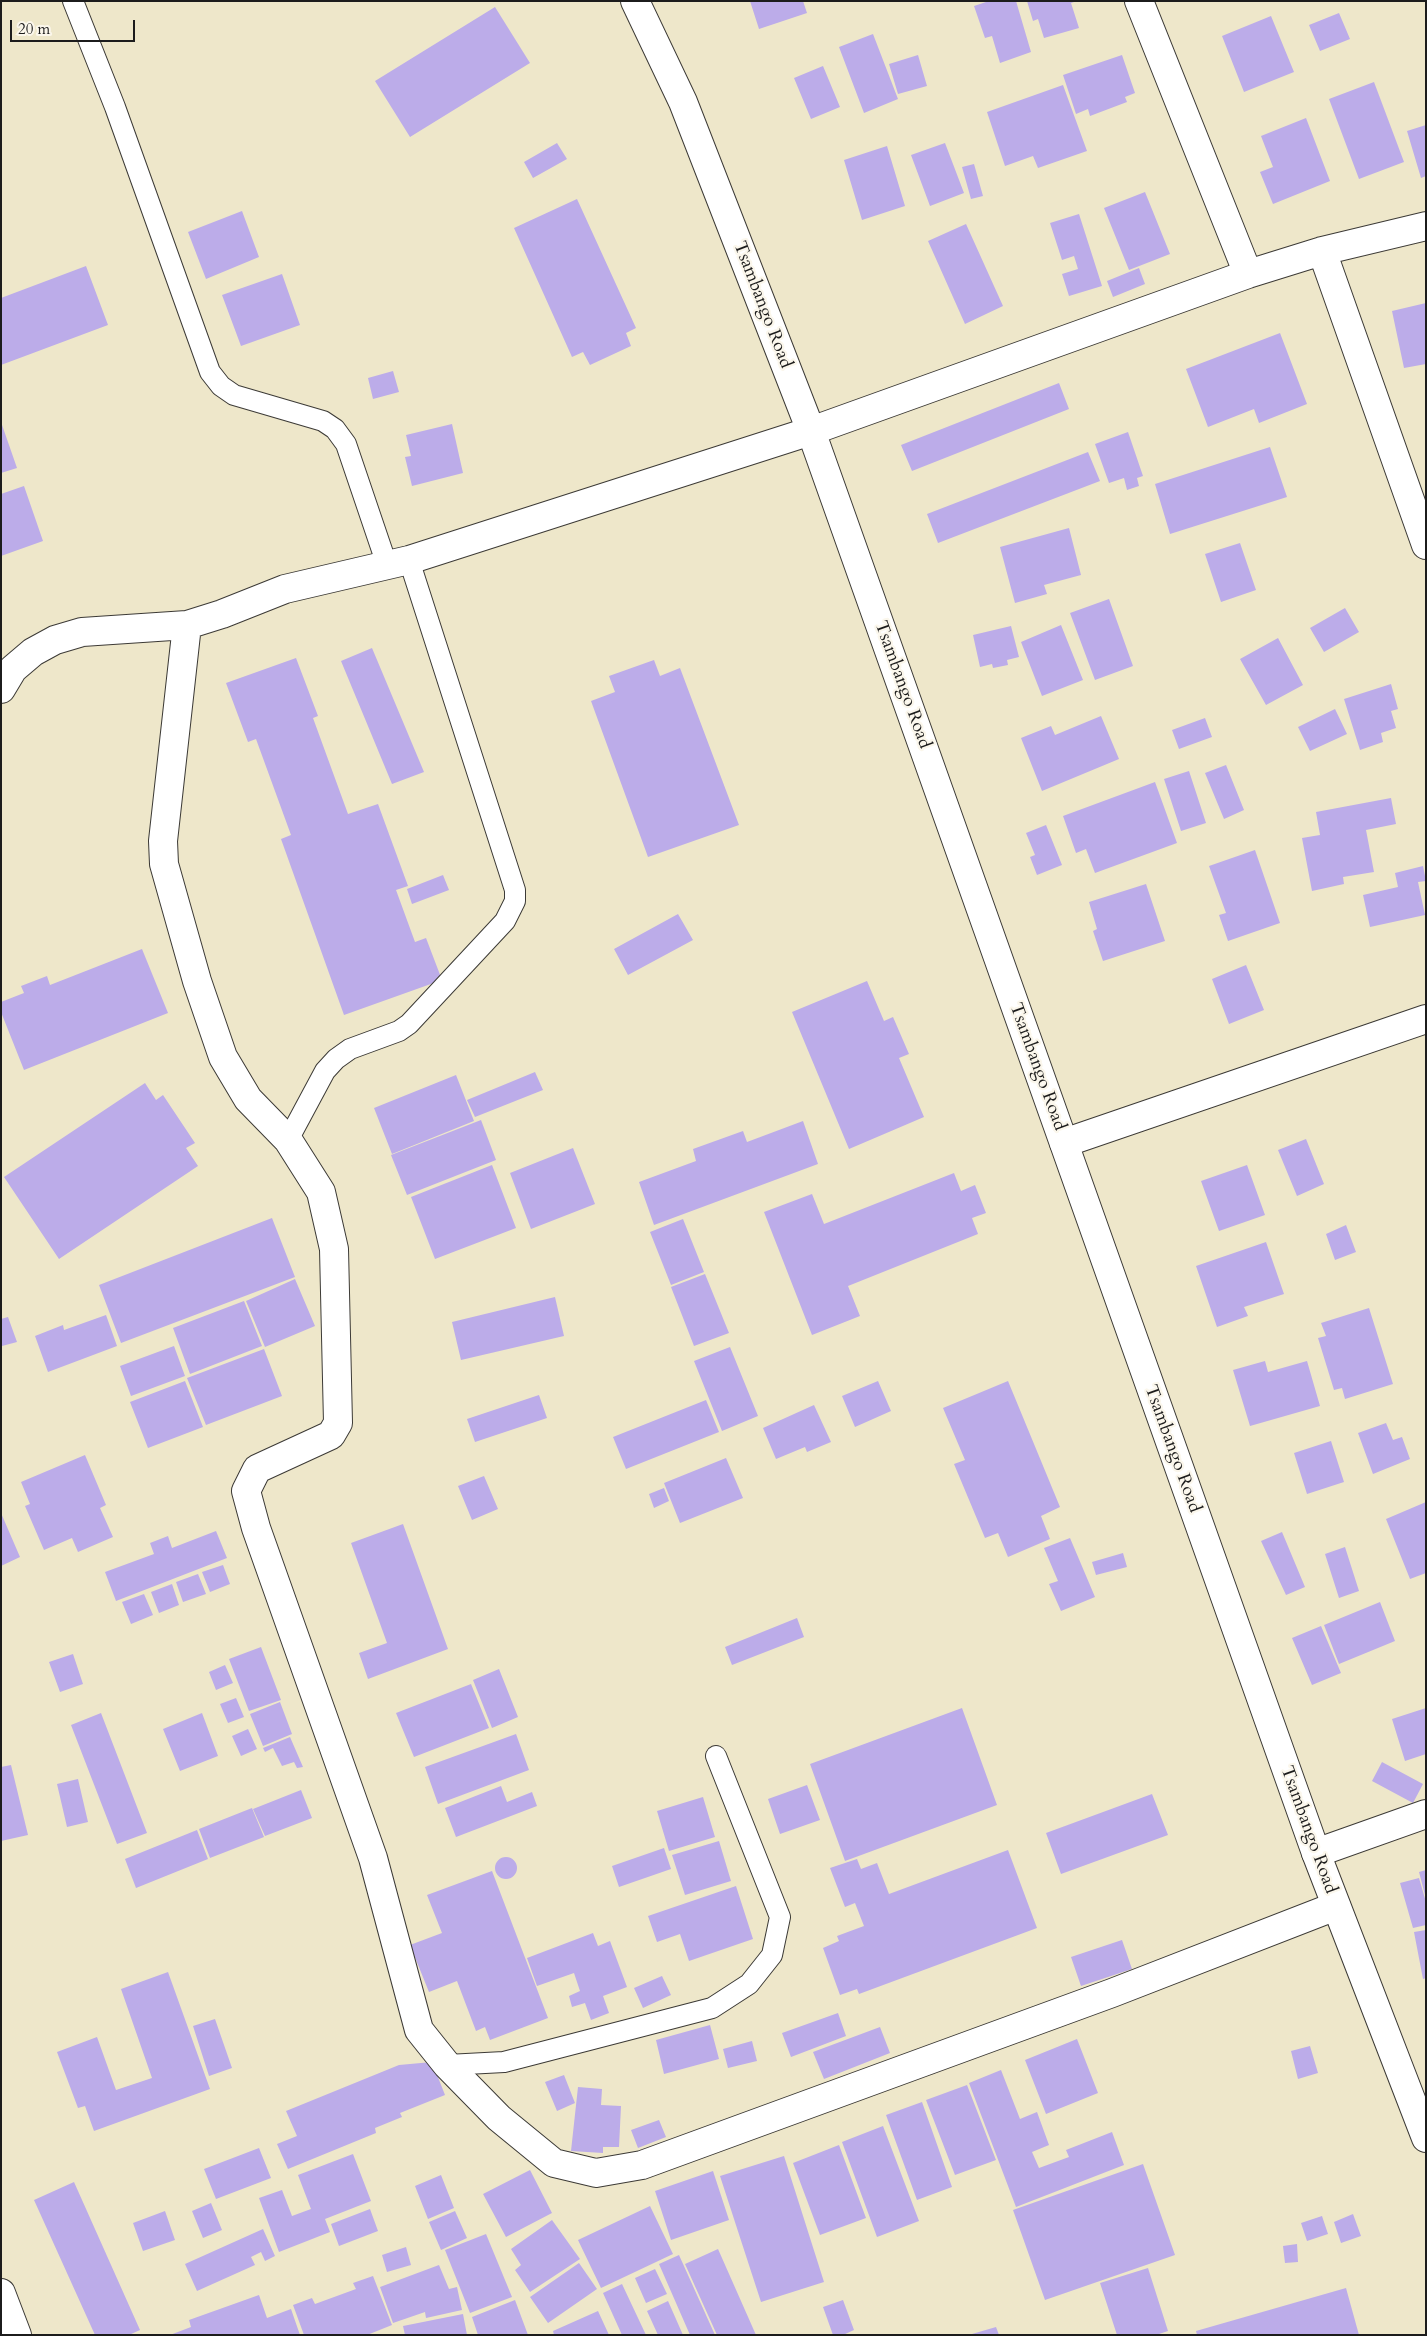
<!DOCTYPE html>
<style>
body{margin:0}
#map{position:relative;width:1427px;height:2336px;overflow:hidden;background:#eee7ca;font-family:Cardo,serif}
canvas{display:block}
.frame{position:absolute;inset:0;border:2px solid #1c1c1c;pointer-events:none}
.scale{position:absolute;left:10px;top:20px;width:125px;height:22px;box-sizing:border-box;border:2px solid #1c1c1c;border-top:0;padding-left:6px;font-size:15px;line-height:18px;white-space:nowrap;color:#1c1c1c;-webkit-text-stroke:4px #fbf7ec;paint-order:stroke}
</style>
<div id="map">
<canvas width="1427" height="2336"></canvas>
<div class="frame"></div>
<div class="scale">20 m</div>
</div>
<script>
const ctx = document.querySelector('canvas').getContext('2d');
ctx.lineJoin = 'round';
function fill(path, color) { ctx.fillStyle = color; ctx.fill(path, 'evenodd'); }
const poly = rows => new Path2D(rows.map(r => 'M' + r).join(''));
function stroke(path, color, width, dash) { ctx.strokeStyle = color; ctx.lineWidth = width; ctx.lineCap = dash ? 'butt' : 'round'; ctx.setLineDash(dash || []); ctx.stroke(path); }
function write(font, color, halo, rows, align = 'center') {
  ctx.font = font + ' Cardo,serif'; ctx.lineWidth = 4.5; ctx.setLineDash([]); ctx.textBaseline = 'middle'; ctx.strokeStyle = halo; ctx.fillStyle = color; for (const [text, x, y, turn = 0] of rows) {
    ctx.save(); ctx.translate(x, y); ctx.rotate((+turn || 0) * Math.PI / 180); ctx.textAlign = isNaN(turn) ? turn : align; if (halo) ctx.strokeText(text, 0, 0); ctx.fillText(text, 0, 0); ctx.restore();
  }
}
fill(poly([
 [750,1,803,1,807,13,759,29],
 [989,1,1016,1,1031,52,1000,63,992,36,985,38,974,6],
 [1027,1,1077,1,1071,3,1079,28,1044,38,1038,19,1033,21],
 [495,7,530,63,410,137,375,81],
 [1339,13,1350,39,1320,51,1309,25],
 [1271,16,1294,72,1244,92,1222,36],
 [873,34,898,99,864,113,839,47],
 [918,55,927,86,898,94,889,64],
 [1122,55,1135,93,1125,97,1127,102,1090,116,1088,109,1076,114,1063,75],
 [823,66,840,107,811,119,794,78],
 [1374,82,1404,162,1359,179,1329,99],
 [1063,85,1087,151,1038,168,1033,156,1005,166,987,112],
 [1306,118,1330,181,1273,204,1260,172,1273,167,1261,136],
 [1426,125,1426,176,1421,178,1407,131],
 [557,143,567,159,533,178,524,162],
 [945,143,964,193,930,206,911,155],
 [887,146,905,206,862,220,844,160],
 [974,164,983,196,971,199,962,167],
 [1145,192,1170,254,1129,270,1104,208],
 [577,199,636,328,626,333,631,346,590,365,583,352,572,357,514,228],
 [242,211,259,257,206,279,188,232],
 [1079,214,1102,286,1069,296,1062,274,1078,269,1074,256,1062,260,1050,223],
 [966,224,1003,306,965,324,928,241],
 [86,266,108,325,1,365,1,298],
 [1139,268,1145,284,1113,297,1107,281],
 [282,274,300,325,241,346,222,295],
 [1426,303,1426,364,1404,368,1392,311],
 [1280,333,1307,404,1259,423,1254,409,1208,427,1186,369],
 [393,371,399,392,373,399,368,378],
 [1059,383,1069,409,912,471,901,445],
 [1,422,17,468,1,473],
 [452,424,463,473,412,486,405,457,411,456,406,435],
 [1128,432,1143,476,1137,478,1139,486,1127,490,1124,478,1109,483,1095,444],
 [1270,447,1287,497,1170,534,1155,484],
 [1088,452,1100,481,938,543,927,514],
 [24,486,43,541,1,556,1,494],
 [1069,528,1081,575,1044,585,1047,594,1015,603,1000,547],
 [1240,543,1256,590,1221,602,1205,554],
 [1109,599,1133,666,1095,680,1070,613],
 [1345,608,1359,632,1324,652,1310,628],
 [1061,625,1083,680,1042,696,1021,642],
 [1011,626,1019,657,1007,660,1008,665,993,668,992,664,980,667,973,635],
 [1278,638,1303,685,1266,705,1240,659],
 [372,648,424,772,392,784,341,661],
 [296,658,318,716,313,718,348,814,378,804,408,886,396,890,415,942,426,938,442,980,344,1015,281,839,291,835,256,739,248,742,226,683],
 [654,660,660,676,680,668,739,825,648,857,591,701,615,692,609,676],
 [1391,684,1398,709,1391,711,1396,728,1381,733,1383,742,1360,750,1344,699],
 [1335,709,1347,734,1310,751,1298,727],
 [1101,716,1119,759,1042,791,1021,738,1051,726,1055,735],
 [1205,718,1212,737,1179,749,1172,730],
 [1226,765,1244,810,1224,819,1205,773],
 [1189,771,1206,823,1181,831,1164,779],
 [1155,782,1177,843,1095,873,1086,849,1076,853,1063,816],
 [1391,798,1396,824,1366,830,1374,872,1343,877,1344,884,1312,891,1302,838,1320,835,1316,812],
 [1046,825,1062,865,1037,875,1030,857,1035,855,1026,833],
 [1255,850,1280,923,1228,941,1219,915,1226,913,1209,866],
 [1423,866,1426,881,1418,882,1425,915,1370,927,1363,895,1398,887,1395,873],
 [443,875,449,890,412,904,407,889],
 [1146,884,1165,941,1103,961,1093,931,1097,929,1089,902],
 [678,914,693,940,628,975,614,949],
 [142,949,168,1013,24,1070,1,1012,1,1002,24,993,21,986,47,976,50,985],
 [1246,965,1264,1010,1229,1024,1212,979],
 [867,981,884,1021,893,1017,909,1054,899,1058,924,1117,849,1149,792,1012],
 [535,1072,543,1090,475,1117,467,1100],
 [456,1075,474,1121,392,1154,374,1108],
 [145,1083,156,1100,163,1095,195,1143,186,1148,198,1166,59,1259,4,1177],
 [481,1120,496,1160,407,1195,391,1155],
 [803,1121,818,1164,654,1225,639,1182,696,1161,693,1149,743,1131,747,1142],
 [1306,1139,1324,1184,1297,1196,1278,1150],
 [573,1148,595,1204,531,1229,510,1173],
 [492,1165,516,1228,435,1259,411,1197],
 [1247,1165,1265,1215,1219,1231,1201,1181],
 [954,1173,961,1191,975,1185,986,1213,972,1218,978,1234,848,1286,860,1316,812,1335,764,1212,812,1194,824,1224],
 [272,1218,295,1277,121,1343,99,1285],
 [683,1219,704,1272,671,1285,650,1232],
 [1346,1225,1356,1252,1335,1260,1326,1234],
 [1266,1242,1284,1294,1244,1307,1248,1316,1217,1327,1196,1266],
 [705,1274,729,1333,694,1346,671,1287],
 [295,1279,315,1326,265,1347,246,1301],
 [555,1297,564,1336,461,1360,452,1322],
 [244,1301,262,1346,190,1374,173,1328],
 [1369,1308,1393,1384,1345,1399,1342,1388,1334,1390,1318,1338,1326,1336,1321,1323],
 [106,1315,117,1346,48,1372,35,1336,63,1325,64,1330],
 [8,1317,17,1342,2,1346,1,1319],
 [174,1346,185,1376,131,1396,120,1366],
 [730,1347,758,1416,722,1431,694,1361],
 [264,1349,282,1396,206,1425,187,1378],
 [1265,1361,1268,1372,1307,1361,1320,1406,1250,1426,1233,1370],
 [185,1381,203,1427,148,1448,130,1402],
 [878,1381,891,1411,855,1427,842,1396],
 [1008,1381,1060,1507,1041,1516,1050,1539,1008,1557,998,1533,985,1538,954,1464,965,1460,943,1408],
 [539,1395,547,1418,475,1442,467,1419],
 [706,1400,719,1432,626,1469,613,1437],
 [814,1405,831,1442,807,1452,805,1447,776,1459,763,1428],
 [1386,1423,1393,1440,1402,1437,1410,1459,1373,1474,1358,1433],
 [1331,1441,1344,1482,1307,1494,1294,1453],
 [85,1455,106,1505,100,1508,113,1537,78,1552,72,1538,44,1550,25,1506,30,1504,21,1482],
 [726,1458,743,1498,680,1523,664,1483],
 [484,1476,498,1509,472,1520,458,1486],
 [664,1488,669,1501,654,1508,649,1494],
 [1426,1502,1426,1573,1410,1579,1386,1519],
 [1,1513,20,1557,1,1566],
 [403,1524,448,1649,368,1679,359,1653,387,1643,351,1543],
 [216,1531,227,1558,116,1601,105,1572,154,1554,150,1543,168,1536,172,1548],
 [1282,1532,1305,1587,1286,1595,1261,1541],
 [1070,1538,1095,1597,1061,1611,1049,1584,1058,1581,1044,1548],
 [1345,1547,1359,1591,1339,1598,1325,1554],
 [1123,1553,1127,1567,1096,1575,1092,1562],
 [223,1565,230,1584,210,1592,202,1572],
 [198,1574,206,1594,183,1602,176,1582],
 [172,1584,179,1605,159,1613,151,1592],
 [144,1594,153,1615,131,1624,122,1602],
 [1380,1602,1395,1641,1339,1664,1324,1625],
 [797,1618,804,1637,732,1665,725,1647],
 [1321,1626,1341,1673,1312,1685,1292,1638],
 [261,1647,281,1700,249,1711,229,1659],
 [73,1654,83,1684,60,1692,49,1662],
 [225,1665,233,1683,216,1690,209,1672],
 [499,1669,518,1717,492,1728,473,1680],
 [471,1684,489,1728,414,1757,396,1713],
 [236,1698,244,1717,228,1723,220,1704],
 [280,1702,292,1734,263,1746,250,1714],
 [962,1708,997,1805,845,1861,810,1764],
 [1426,1708,1426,1754,1405,1761,1392,1719],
 [101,1713,147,1833,117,1844,71,1725],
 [202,1713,218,1756,180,1771,163,1729],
 [248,1729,257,1749,241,1756,232,1736],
 [516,1734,529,1770,438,1804,425,1767],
 [290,1737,303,1767,297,1768,294,1762,282,1766,273,1748,265,1752,263,1748],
 [1382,1762,1423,1784,1413,1803,1372,1781],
 [11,1765,28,1835,1,1841,1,1767],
 [78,1779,88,1822,67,1827,57,1784],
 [807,1785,820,1820,780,1834,768,1799],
 [501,1786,507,1802,532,1792,537,1806,456,1837,445,1808],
 [301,1790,312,1818,265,1836,253,1809],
 [1152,1794,1168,1835,1061,1874,1046,1833],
 [703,1797,715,1837,669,1851,657,1811],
 [252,1808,264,1837,210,1858,199,1829],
 [197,1830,208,1859,136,1888,125,1859],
 [719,1841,731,1881,685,1895,672,1855],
 [664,1848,671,1869,619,1887,612,1866],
 [1008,1850,1037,1928,859,1994,857,1989,840,1995,823,1948,839,1941,837,1936,864,1926,855,1903,845,1907,830,1868,857,1859,861,1869,877,1863,889,1894],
 '495 1868a11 11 0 1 1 22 0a11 11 0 1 1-22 0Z',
 [1426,1870,1426,1895,1425,1895,1419,1872],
 [492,1871,548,2018,490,2040,485,2027,476,2031,457,1981,429,1992,410,1945,442,1933,427,1895],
 [1419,1878,1426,1902,1426,1925,1413,1928,1400,1883],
 [736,1886,753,1939,689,1961,680,1934,657,1942,648,1916],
 [1426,1930,1426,1978,1423,1979,1414,1932],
 [593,1933,598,1946,610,1941,627,1987,603,1996,609,2013,591,2020,585,2003,572,2007,569,1996,580,1991,574,1973,537,1986,527,1958],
 [1122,1940,1132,1969,1081,1986,1071,1957],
 [168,1972,210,2089,94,2131,85,2106,78,2108,57,2052,97,2037,116,2090,152,2078,121,1989],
 [662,1976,671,1995,643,2008,634,1988],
 [838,2013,846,2036,791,2057,782,2033],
 [215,2019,232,2068,209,2076,193,2026],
 [710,2025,719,2059,664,2074,656,2040],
 [880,2027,890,2053,824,2079,813,2052],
 [1077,2039,1098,2093,1046,2114,1025,2060],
 [752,2041,757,2061,728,2068,723,2049],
 [1310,2046,1318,2073,1298,2079,1291,2051],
 [432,2062,445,2095,400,2113,402,2117,375,2128,376,2133,288,2169,277,2144,297,2136,286,2111,399,2065],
 [1001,2070,1020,2119,1037,2112,1049,2145,1032,2152,1039,2168,1069,2157,1066,2150,1112,2132,1124,2165,1016,2207,969,2083],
 [564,2075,575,2103,557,2111,545,2082],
 [967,2085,996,2160,955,2175,926,2100],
 [578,2087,602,2089,601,2105,621,2106,619,2147,603,2147,603,2153,571,2151],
 [922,2102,952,2187,917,2200,886,2115],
 [659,2120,666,2137,638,2148,631,2130],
 [883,2126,919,2221,877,2237,842,2142],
 [839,2145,866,2218,820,2235,793,2163],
 [259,2148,271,2178,216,2199,204,2169],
 [353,2154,371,2201,325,2219,330,2232,279,2252,259,2198,282,2190,292,2216,311,2209,298,2175],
 [784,2156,824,2282,761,2302,720,2176],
 [1143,2164,1175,2255,1045,2300,1013,2210],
 [530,2170,552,2213,506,2237,483,2194],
 [713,2171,729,2220,671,2240,655,2191],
 [441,2175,454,2208,428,2219,415,2186],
 [74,2182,140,2330,129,2335,95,2335,34,2200],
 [211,2203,222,2230,203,2238,192,2211],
 [650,2206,673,2254,601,2288,578,2240],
 [370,2209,378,2231,339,2246,331,2224],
 [165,2211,175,2240,143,2251,133,2223],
 [455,2211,467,2238,441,2250,429,2222],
 [1353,2214,1361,2236,1341,2243,1334,2222],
 [1322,2216,1328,2234,1307,2241,1301,2223],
 [552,2220,580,2259,530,2292,515,2270,521,2265,511,2249],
 [263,2229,275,2256,265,2261,261,2252,251,2257,255,2265,197,2291,185,2264],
 [486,2234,512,2297,470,2313,445,2250],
 [1297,2244,1298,2262,1285,2263,1283,2246],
 [406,2247,411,2265,387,2272,382,2255],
 [718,2249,756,2335,717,2335,685,2264],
 [679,2255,715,2335,690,2335,659,2264],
 [579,2263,597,2289,548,2323,530,2297],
 [439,2265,449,2289,457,2287,462,2310,426,2318,425,2312,393,2323,380,2287],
 [1148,2268,1168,2331,1156,2335,1117,2335,1100,2283],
 [655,2269,667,2294,646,2303,635,2278],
 [373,2276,392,2325,367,2335,304,2335,293,2305,312,2298,315,2304,356,2289,353,2283],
 [622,2284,646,2335,622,2335,603,2293],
 [1346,2288,1359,2335,1197,2335,1196,2331],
 [259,2295,267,2318,291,2309,300,2335,170,2335,191,2327,189,2320],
 [515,2300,528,2335,478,2335,472,2317],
 [843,2300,854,2330,843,2335,833,2335,823,2307],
 [668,2301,683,2335,658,2335,647,2311],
 [598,2311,609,2335,554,2335,553,2331],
 [463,2314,467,2335,405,2335,403,2326],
 [996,2327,999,2335,973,2335,972,2334]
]), '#bcace9');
const service = poly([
 [73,1,115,107,210,372,221,386,234,395,323,421,335,429,346,444,387,565],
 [288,1140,325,1071,336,1059,350,1049,399,1031,409,1024,505,921,515,901,515,890,409,560],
 [447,2065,504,2062,712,2008,749,1984,772,1955,780,1917,716,1756]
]);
const minor = poly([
 [1139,1,1248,274],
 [1322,251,1426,545],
 [187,625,163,841,164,864,197,981,223,1057,248,1099,288,1140,321,1192,334,1249,338,1423,331,1435,257,1469,246,1491,256,1528,373,1858,419,2030,447,2065,499,2118,554,2163,596,2173,642,2165,1112,1993,1336,1906],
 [1,689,13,669,33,652,55,640,82,632,187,625,222,614,285,589,409,560,811,431,1248,274,1322,251,1426,226],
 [1064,1143,1426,1019],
 [1316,1853,1426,1814],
 [1,2293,17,2335]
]);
const tertiary = poly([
 [635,1,683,102,811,431,1316,1853,1426,2138]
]);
stroke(service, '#3c3a36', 22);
stroke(minor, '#3c3a36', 30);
stroke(tertiary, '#3c3a36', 30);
stroke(service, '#fff', 20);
stroke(minor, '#fff', 28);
stroke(tertiary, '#fff', 28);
write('18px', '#1c1c1c', '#fbf7ec', [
 ["Tsambango Road",762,305,69],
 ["Tsambango Road",902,685,70],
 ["Tsambango Road",1037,1067,70],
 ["Tsambango Road",1172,1449,70],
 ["Tsambango Road",1308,1830,70]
]);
</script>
